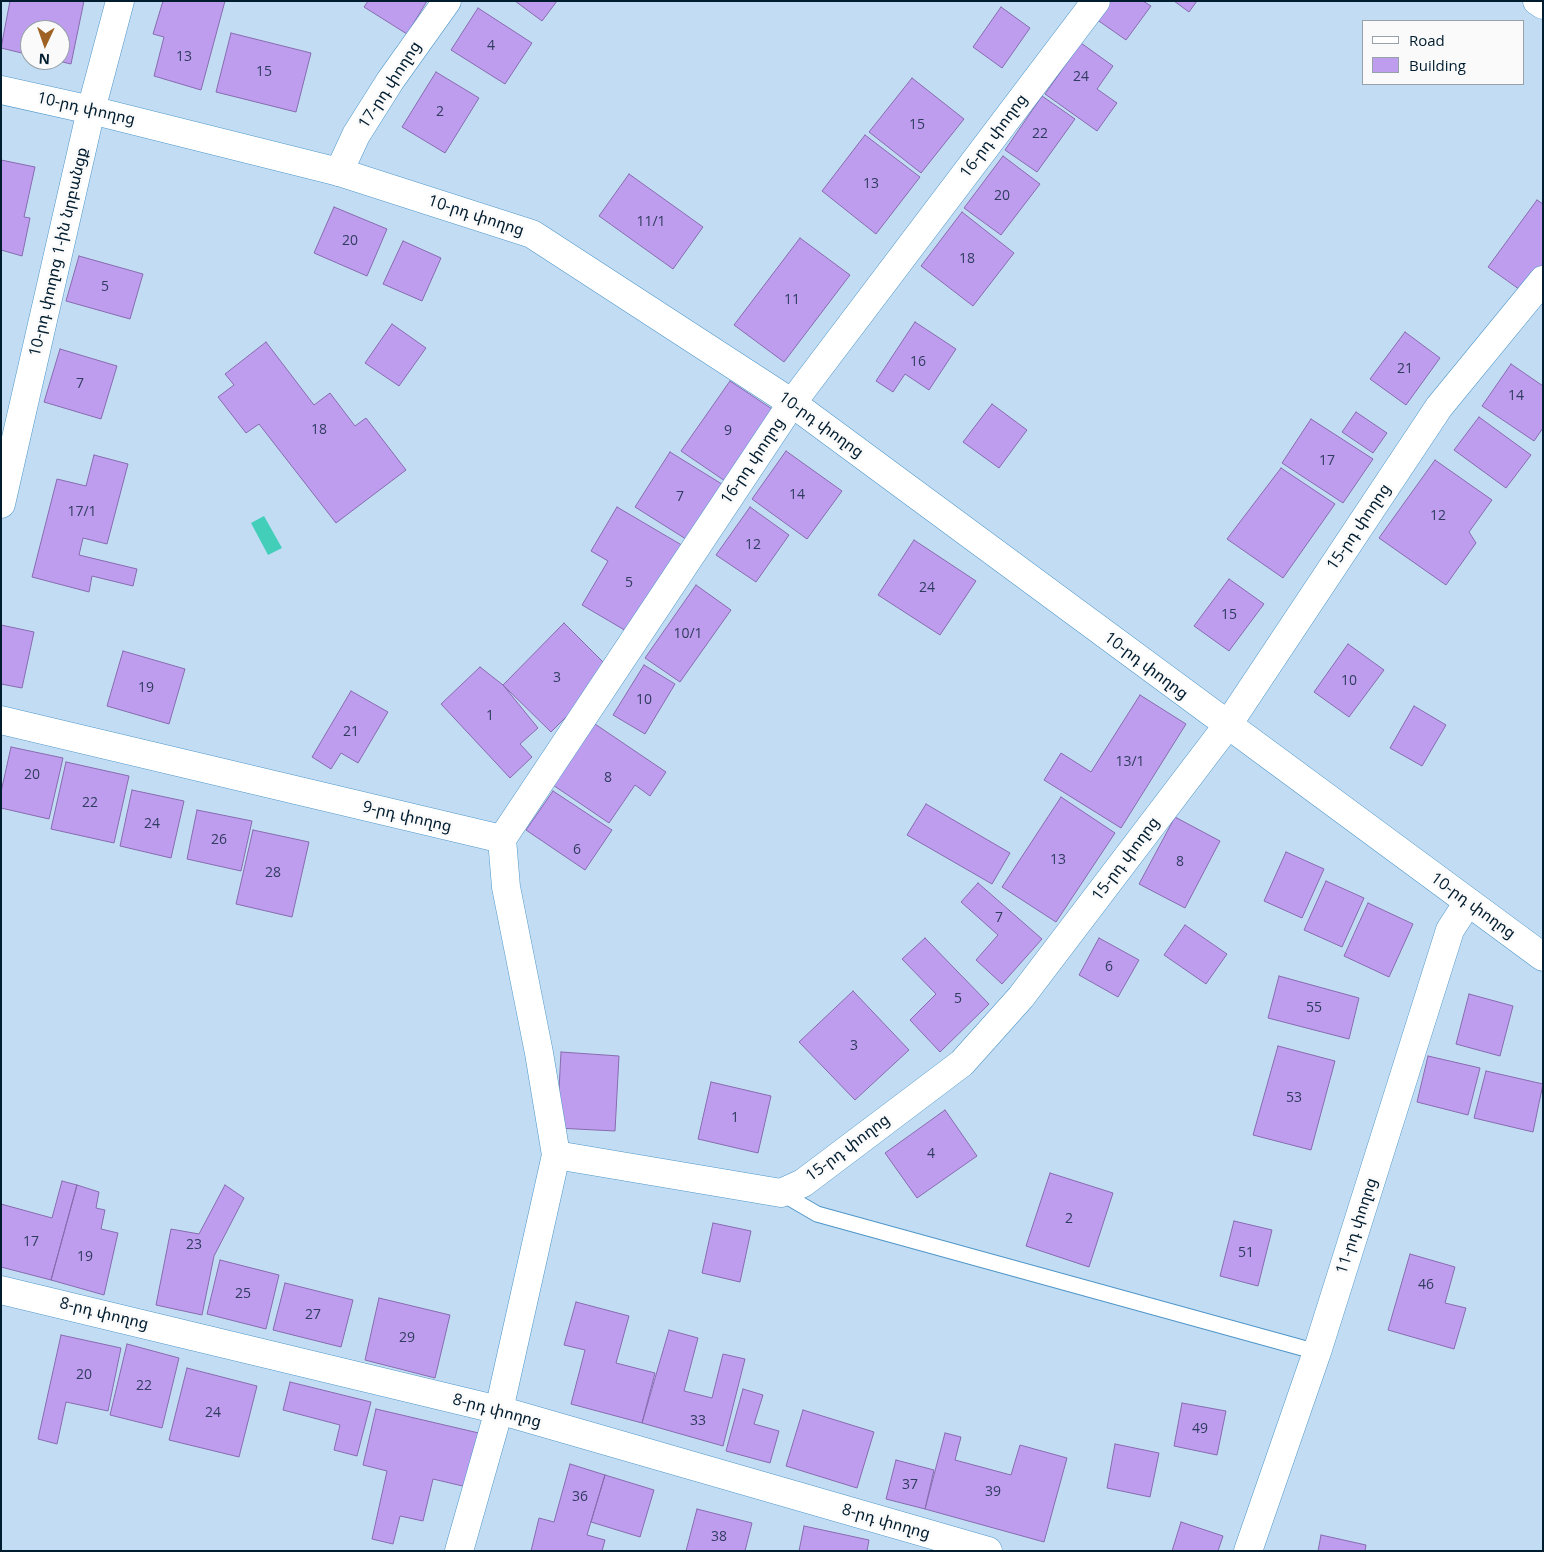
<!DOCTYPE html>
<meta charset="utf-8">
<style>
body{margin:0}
#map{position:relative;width:1544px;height:1552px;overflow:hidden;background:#c2ddf3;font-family:"Open Sans",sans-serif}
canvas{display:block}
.frame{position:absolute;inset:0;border:2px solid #001c2f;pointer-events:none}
.legend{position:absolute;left:1362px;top:20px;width:162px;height:65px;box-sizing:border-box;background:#fafafa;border:1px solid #96a1a9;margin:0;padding:6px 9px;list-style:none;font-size:15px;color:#001c2f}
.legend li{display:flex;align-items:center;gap:10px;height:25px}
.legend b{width:25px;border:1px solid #96a1a9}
.north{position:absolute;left:20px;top:20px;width:50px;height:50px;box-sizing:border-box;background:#fafafa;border:1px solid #96a1a9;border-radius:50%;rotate:183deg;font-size:14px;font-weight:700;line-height:20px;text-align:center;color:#001c2f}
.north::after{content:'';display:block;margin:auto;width:18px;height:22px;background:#9f6225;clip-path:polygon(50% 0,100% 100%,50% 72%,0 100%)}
</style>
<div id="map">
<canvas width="1544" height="1552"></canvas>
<div class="frame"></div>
<ul class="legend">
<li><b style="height:6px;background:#fff"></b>Road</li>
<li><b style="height:14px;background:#be9def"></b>Building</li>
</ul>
<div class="north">N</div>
</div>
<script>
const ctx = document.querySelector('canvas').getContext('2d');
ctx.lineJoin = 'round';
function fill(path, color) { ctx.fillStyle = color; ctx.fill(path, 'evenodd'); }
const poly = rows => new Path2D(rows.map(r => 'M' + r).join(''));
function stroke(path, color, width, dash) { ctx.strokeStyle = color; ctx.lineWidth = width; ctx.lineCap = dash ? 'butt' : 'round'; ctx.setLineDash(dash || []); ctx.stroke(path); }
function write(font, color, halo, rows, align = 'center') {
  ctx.font = font + ' "Open Sans","Noto Sans Armenian",sans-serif'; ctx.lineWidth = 5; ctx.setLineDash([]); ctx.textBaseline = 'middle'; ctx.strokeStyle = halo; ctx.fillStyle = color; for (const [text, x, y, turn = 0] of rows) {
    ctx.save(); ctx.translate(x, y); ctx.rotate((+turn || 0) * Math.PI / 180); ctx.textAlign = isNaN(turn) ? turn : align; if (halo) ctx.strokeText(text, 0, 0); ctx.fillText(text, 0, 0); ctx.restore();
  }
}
fill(poly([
 [264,516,282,548,268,555,251,523]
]), '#43ceba');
const building = poly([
 [10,1,84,1,71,64,54,60,60,60,60,30,30,30,30,55,1,48,10,1],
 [163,1,225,1,201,90,154,76,164,37,153,34,163,1],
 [368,1,427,1,407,34,364,7,368,1],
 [515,1,557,1,542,21,515,1],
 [1109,1,1143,1,1151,6,1126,40,1096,19,1109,1],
 [1174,1,1197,1,1189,12,1174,1],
 [1001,7,1030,28,1002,68,973,47,1001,7],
 [478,8,532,43,505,84,451,50,478,8],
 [231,33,311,53,296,112,216,92,231,33],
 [1081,43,1113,66,1097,89,1117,103,1097,131,1045,94,1081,43],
 [436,72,479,98,445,153,402,127,436,72],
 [912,78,964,119,921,173,869,132,912,78],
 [1042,96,1075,119,1037,172,1005,150,1042,96],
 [865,135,920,177,876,234,822,191,865,135],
 [1003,156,1040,184,1001,235,964,208,1003,156],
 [1,160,35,167,24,217,30,218,22,256,1,250,1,160],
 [629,174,703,227,673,269,599,216,629,174],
 [1537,200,1543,204,1543,266,1523,292,1488,267,1537,200],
 [334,207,387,229,367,276,314,253,334,207],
 [962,212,1014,253,973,306,921,266,962,212],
 [800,238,850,275,784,362,734,325,800,238],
 [403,241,441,258,422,301,383,284,403,241],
 [79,256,143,274,130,319,66,301,79,256],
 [915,322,956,349,929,390,905,374,893,392,876,381,915,322],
 [392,324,426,348,399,386,365,363,392,324],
 [1405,332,1440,358,1406,405,1370,379,1405,332],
 [266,342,314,405,330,393,355,426,366,418,406,470,336,523,259,424,246,433,218,397,234,385,225,374,266,342],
 [60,349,117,366,101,419,44,402,60,349],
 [1511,364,1543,386,1543,428,1534,441,1482,406,1511,364],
 [730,381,775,411,725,481,681,451,730,381],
 [992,404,1027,430,999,468,963,442,992,404],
 [1356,412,1387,433,1373,453,1342,432,1356,412],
 [1479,417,1531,455,1506,488,1454,450,1479,417],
 [1311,419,1373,459,1343,503,1282,463,1311,419],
 [786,451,842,491,807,539,752,499,786,451],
 [670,452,725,486,689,541,635,507,670,452],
 [94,455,128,464,107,544,83,538,79,555,137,569,133,586,92,576,89,592,32,577,57,479,86,486,94,455],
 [1435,460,1492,500,1469,532,1476,543,1446,585,1379,538,1435,460],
 [1281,468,1335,504,1283,578,1227,539,1281,468],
 [617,507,685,547,633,635,582,605,608,561,591,551,617,507],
 [750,507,789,535,756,582,716,555,750,507],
 [914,540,976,581,940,635,878,595,914,540],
 [1229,579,1264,604,1229,651,1194,626,1229,579],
 [696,585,731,610,680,682,645,658,696,585],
 [564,623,612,671,551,732,503,685,564,623],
 [1,625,34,632,22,688,1,684,1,625],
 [1348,644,1384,670,1349,717,1314,692,1348,644],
 [123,651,185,669,169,724,107,706,123,651],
 [644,665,675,684,645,734,613,715,644,665],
 [480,667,503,685,538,728,520,744,532,757,510,778,441,704,480,667],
 [351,691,388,712,358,763,341,753,331,769,312,757,351,691],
 [1140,695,1186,724,1121,828,1044,780,1061,753,1091,772,1140,695],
 [1414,706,1446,725,1422,766,1390,748,1414,706],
 [592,722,666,772,650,796,635,785,609,823,550,783,592,722],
 [11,747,63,758,49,819,1,808,1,792,11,747],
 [66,762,129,776,114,843,51,829,66,762],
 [132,790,184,801,171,858,120,846,132,790],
 [553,791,612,830,585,870,526,830,553,791],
 [1061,797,1115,833,1056,922,1002,887,1061,797],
 [926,804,1010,853,992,884,907,835,926,804],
 [197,810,252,821,241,871,187,859,197,810],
 [1175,817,1220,841,1185,908,1139,884,1175,817],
 [253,830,309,842,292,917,236,904,253,830],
 [1286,852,1324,869,1302,918,1264,901,1286,852],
 [1326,881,1364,898,1342,947,1304,930,1326,881],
 [978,883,1042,939,1002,984,976,960,998,935,961,902,978,883],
 [1368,903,1413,924,1389,977,1344,956,1368,903],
 [1185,925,1227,954,1206,984,1164,955,1185,925],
 [925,938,989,1004,940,1052,910,1020,936,994,902,959,925,938],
 [1099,938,1139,960,1118,997,1079,975,1099,938],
 [1279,976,1359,998,1349,1039,1268,1018,1279,976],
 [853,991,909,1050,855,1100,799,1042,853,991],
 [1469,994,1513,1006,1500,1056,1456,1044,1469,994],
 [1278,1046,1335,1061,1311,1150,1253,1135,1278,1046],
 [561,1052,619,1056,615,1131,557,1128,561,1052],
 [1428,1056,1480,1068,1468,1115,1417,1102,1428,1056],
 [1486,1071,1543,1084,1533,1132,1474,1118,1486,1071],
 [711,1082,771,1096,758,1153,698,1139,711,1082],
 [945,1110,977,1156,917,1198,885,1153,945,1110],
 [1050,1173,1113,1193,1089,1267,1026,1246,1050,1173],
 [62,1181,77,1185,51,1280,1,1267,1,1204,52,1218,62,1181],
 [77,1185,99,1192,96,1208,105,1210,101,1229,118,1233,104,1295,51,1280,77,1185],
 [225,1185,244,1198,214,1256,202,1315,156,1305,171,1229,199,1234,225,1185],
 [1234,1221,1272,1230,1258,1286,1220,1276,1234,1221],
 [713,1223,751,1231,740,1282,702,1273,713,1223],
 [1410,1254,1455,1267,1445,1303,1466,1308,1454,1349,1388,1330,1410,1254],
 [220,1260,279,1275,266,1329,207,1314,220,1260],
 [285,1283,353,1300,341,1347,273,1330,285,1283],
 [379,1298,450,1315,435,1378,365,1360,379,1298],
 [576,1302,629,1316,616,1363,655,1373,642,1423,571,1404,585,1350,564,1345,576,1302],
 [669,1330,698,1338,684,1391,712,1398,723,1354,745,1359,723,1446,642,1423,669,1330],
 [61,1335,121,1348,108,1411,66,1402,57,1444,38,1439,61,1335],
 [127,1344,179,1358,162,1428,110,1415,127,1344],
 [187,1368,257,1386,239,1457,169,1440,187,1368],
 [290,1382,371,1402,357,1456,334,1450,340,1425,283,1410,290,1382],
 [743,1389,763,1395,754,1424,779,1431,770,1463,726,1451,743,1389],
 [1182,1403,1226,1411,1217,1455,1174,1446,1182,1403],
 [376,1409,483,1434,471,1488,433,1479,423,1521,400,1516,393,1544,372,1539,387,1471,363,1465,376,1409],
 [803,1410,874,1432,857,1488,786,1466,803,1410],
 [945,1433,961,1437,955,1460,1011,1475,1020,1445,1067,1458,1044,1542,925,1509,945,1433],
 [1115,1444,1159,1453,1150,1497,1107,1488,1115,1444],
 [896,1460,934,1470,925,1509,886,1499,896,1460],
 [570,1464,605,1475,587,1535,605,1540,602,1551,531,1551,539,1518,554,1522,570,1464],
 [605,1475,654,1490,640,1537,591,1522,605,1475],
 [697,1509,752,1523,745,1551,686,1551,697,1509],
 [1181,1522,1223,1536,1218,1551,1172,1551,1181,1522],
 [804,1526,869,1540,867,1551,799,1551,804,1526],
 [1321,1535,1366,1545,1365,1551,1318,1551,1321,1535]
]);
fill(building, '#be9def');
stroke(building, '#876baf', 1);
const service = poly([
 [781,1193,817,1214,1317,1352]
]);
const minor = poly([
 [1537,1,1543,5],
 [339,172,356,135,390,81,447,1],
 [1,504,91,110,120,1],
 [1,720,502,839,506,887,539,1053,556,1155,499,1410,459,1551],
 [502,839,792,403,1096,1],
 [556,1155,781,1193,803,1183,962,1063,1021,997,1227,726,1439,407,1543,280],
 [1,1290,499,1410,988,1551],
 [1248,1551,1317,1352,1450,930,1468,902]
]);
const tertiary = poly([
 [1,90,91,110,339,172,532,234,792,403,1543,957]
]);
stroke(service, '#4f96c9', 17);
stroke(minor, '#4f96c9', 29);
stroke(tertiary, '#4f96c9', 29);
stroke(service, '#fff', 15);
stroke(minor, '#fff', 28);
stroke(tertiary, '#fff', 28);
write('14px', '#303c5f', null, [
 ["4",491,46],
 ["13",184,57],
 ["15",264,72],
 ["24",1081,77],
 ["2",440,112],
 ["15",917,125],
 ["22",1040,134],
 ["13",871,184],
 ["20",1002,196],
 ["11/1",651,222],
 ["20",350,241],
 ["18",967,259],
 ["5",105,287],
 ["11",792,300],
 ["16",918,362],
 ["21",1405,369],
 ["7",80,384],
 ["14",1516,396],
 ["18",319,430],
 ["9",728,431],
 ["17",1327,461],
 ["14",797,495],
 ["7",680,497],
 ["17/1",82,512],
 ["12",1438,516],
 ["12",753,545],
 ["5",629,583],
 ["24",927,588],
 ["15",1229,615],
 ["10/1",688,634],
 ["3",557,678],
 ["10",1349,681],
 ["19",146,688],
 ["10",644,700],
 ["1",490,716],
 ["21",351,732],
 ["13/1",1130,762],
 ["20",32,775],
 ["8",608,778],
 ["22",90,803],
 ["24",152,824],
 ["26",219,840],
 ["6",577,850],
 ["13",1058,860],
 ["8",1180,862],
 ["28",273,873],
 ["7",999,918],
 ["6",1109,967],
 ["5",958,999],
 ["55",1314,1008],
 ["3",854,1046],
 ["53",1294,1098],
 ["1",735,1118],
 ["4",931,1154],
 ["2",1069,1219],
 ["17",31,1242],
 ["23",194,1245],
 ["51",1246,1253],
 ["19",85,1257],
 ["46",1426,1285],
 ["25",243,1294],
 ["27",313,1315],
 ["29",407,1338],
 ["20",84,1375],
 ["22",144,1386],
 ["24",213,1413],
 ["33",698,1421],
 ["49",1200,1429],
 ["37",910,1485],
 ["39",993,1492],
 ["36",580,1497],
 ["38",719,1537]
]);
write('16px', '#001c2f', '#fafafa', [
 ["17-րդ փողոց",390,85,-57],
 ["10-րդ փողոց",86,109,13],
 ["16-րդ փողոց",994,136,-53],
 ["10-րդ փողոց",476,216,18],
 ["10-րդ փողոց 1-ին նրբանցք",59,252,-77],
 ["10-րդ փողոց",821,425,36],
 ["16-րդ փողոց",753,461,-56],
 ["15-րդ փողոց",1359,527,-56],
 ["10-րդ փողոց",1146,666,37],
 ["9-րդ փողոց",407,817,13],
 ["15-րդ փողոց",1126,859,-53],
 ["10-րդ փողոց",1473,906,36],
 ["15-րդ փողոց",848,1148,-37],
 ["11-րդ փողոց",1357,1226,-72],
 ["8-րդ փողոց",104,1314,14],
 ["8-րդ փողոց",497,1411,15],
 ["8-րդ փողոց",886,1522,16]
]);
</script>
